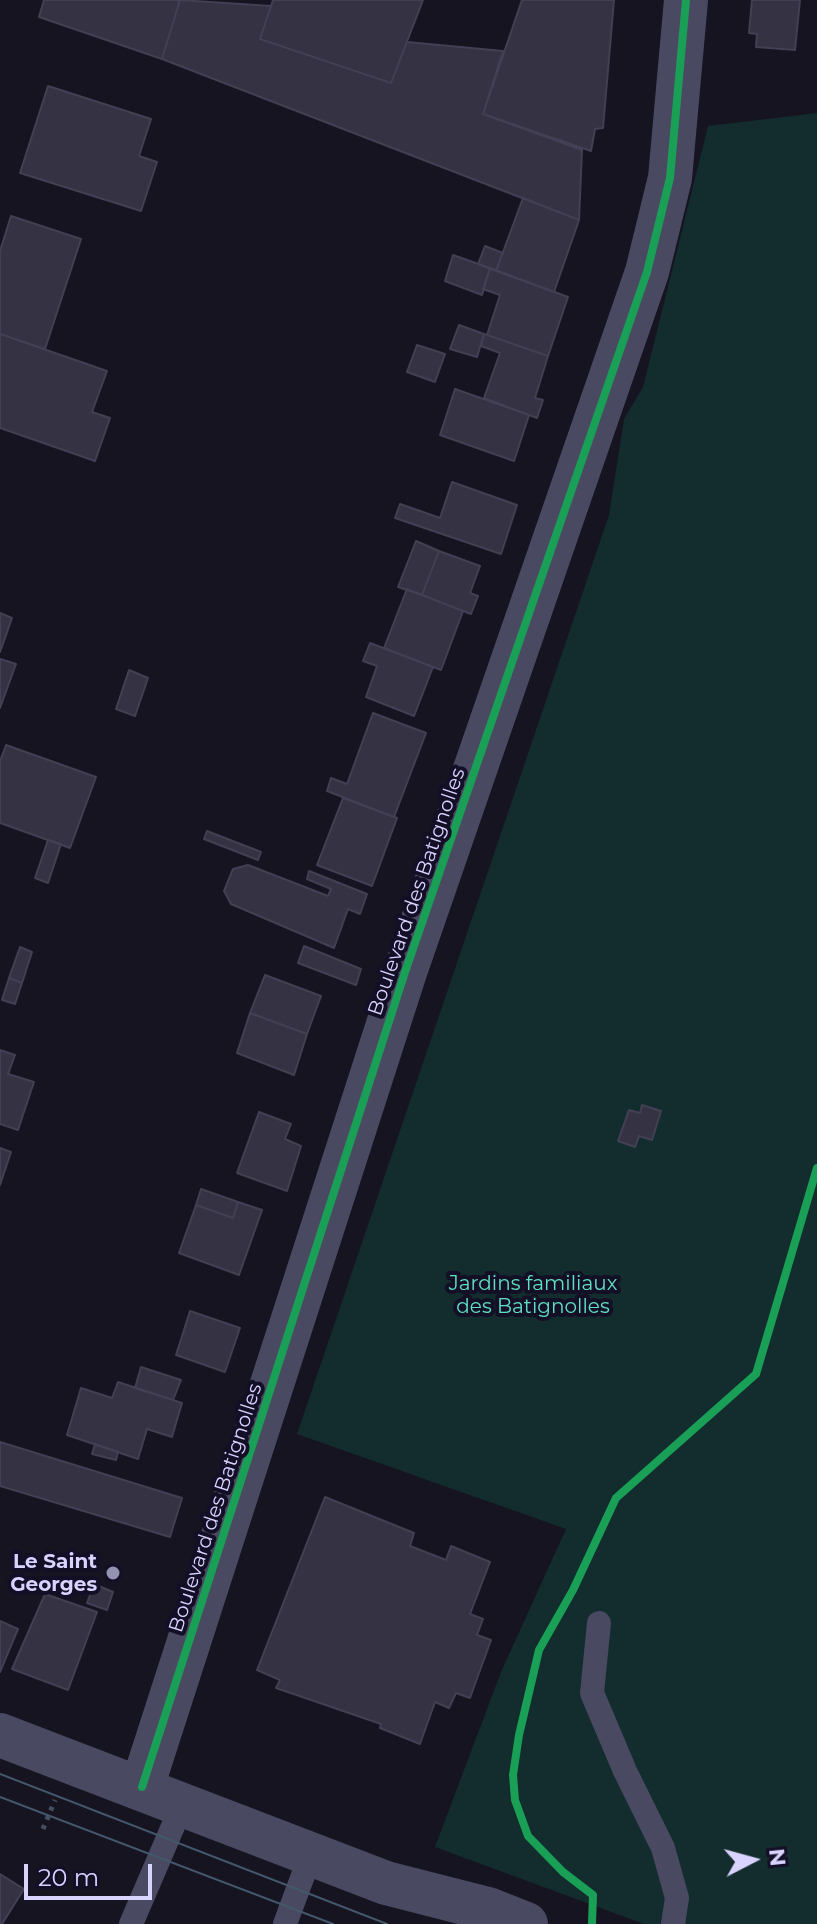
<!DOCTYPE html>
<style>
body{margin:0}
#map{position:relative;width:817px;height:1924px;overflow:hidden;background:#161421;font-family:Montserrat,sans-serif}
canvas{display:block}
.north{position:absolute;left:713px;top:1820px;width:80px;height:80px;-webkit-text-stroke:6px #130f26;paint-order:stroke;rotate:84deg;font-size:22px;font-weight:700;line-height:32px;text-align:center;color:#d9d4ff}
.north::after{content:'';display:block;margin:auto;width:28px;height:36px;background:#d9d4ff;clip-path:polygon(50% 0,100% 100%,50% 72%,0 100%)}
.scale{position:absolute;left:24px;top:1864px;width:128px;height:36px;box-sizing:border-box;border:4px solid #d9d4ff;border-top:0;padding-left:10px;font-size:24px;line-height:28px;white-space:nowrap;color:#d9d4ff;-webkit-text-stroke:6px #130f26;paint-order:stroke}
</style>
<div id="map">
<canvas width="817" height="1924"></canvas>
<div class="north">N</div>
<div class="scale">20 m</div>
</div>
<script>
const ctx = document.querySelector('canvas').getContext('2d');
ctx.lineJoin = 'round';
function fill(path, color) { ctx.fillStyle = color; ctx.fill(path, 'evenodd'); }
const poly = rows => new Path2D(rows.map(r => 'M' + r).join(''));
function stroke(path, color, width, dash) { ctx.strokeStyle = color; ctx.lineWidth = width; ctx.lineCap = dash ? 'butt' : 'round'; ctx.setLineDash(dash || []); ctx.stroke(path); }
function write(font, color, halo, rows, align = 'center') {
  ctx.font = font + ' Montserrat,sans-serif'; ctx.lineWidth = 8; ctx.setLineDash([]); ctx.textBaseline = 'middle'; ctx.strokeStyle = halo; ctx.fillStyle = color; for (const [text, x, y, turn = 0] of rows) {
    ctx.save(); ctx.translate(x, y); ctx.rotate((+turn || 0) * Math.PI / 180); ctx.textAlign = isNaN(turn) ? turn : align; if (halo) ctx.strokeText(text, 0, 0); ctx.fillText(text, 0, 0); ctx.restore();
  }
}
fill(poly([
 [817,113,817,1924,644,1924,435,1847,501,1672,566,1529,297,1434,609,515,624,419,643,387,708,126]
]), '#132c2d');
const building = poly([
 [44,0,180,0,162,59,39,17,44,0],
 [180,0,271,6,260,39,391,83,407,42,503,51,483,114,582,150,579,220,162,59,180,0],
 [273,0,423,0,391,83,260,39,273,0],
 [522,0,614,0,603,128,595,129,591,151,483,114,522,0],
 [752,0,800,0,795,50,756,47,757,34,749,33,752,0],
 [48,86,151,119,139,156,157,162,141,211,20,173,48,86],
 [523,198,579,220,554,292,496,271,523,198],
 [11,216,81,239,45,349,0,334,0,251,11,216],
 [485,246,503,253,496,271,478,264,485,246],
 [453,255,490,268,482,295,445,281,453,255],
 [490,268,568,297,548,356,487,335,500,295,483,289,490,268],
 [459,325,484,334,477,357,450,349,459,325],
 [0,334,107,371,92,412,110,418,95,461,0,428,0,334],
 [484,334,548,356,535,398,543,400,537,418,484,398,500,353,481,346,484,334],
 [417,345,445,354,435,382,407,372,417,345],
 [455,389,529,415,514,461,440,435,455,389],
 [452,482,517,505,501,554,395,518,400,504,440,518,452,482],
 [416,541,439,551,422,595,398,587,416,541],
 [439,551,480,566,470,593,478,596,471,614,422,595,439,551],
 [407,589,463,611,441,670,384,648,407,589],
 [0,613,12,618,0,652,0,613],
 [370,643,433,667,414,716,366,697,377,666,363,661,370,643],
 [0,659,16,664,0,708,0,659],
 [129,670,148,678,135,716,116,709,129,670],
 [373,713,426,733,394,817,327,791,331,778,347,784,373,713],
 [6,745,96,777,70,848,0,823,0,761,6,745],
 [343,798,397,818,372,886,317,865,343,798],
 [207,831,261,852,258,860,204,839,207,831],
 [48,840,61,844,48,883,35,878,48,840],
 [248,865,328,896,331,889,307,879,309,871,367,894,360,914,348,909,334,948,231,904,224,891,233,869,248,865],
 [304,946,361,969,356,985,298,963,304,946],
 [20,947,32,952,22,983,9,978,20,947],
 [265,975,321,996,307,1034,250,1013,265,975],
 [9,978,22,983,15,1004,2,1000,9,978],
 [250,1013,307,1034,294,1075,237,1053,250,1013],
 [0,1050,15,1055,8,1074,34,1082,18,1130,0,1124,0,1050],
 [642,1105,661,1111,652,1140,639,1136,635,1147,618,1141,629,1110,640,1113,642,1105],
 [259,1112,291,1124,285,1139,301,1146,287,1191,237,1173,259,1112],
 [0,1148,11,1152,0,1185,0,1148],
 [201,1189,238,1202,233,1218,196,1205,201,1189],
 [238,1202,262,1210,239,1275,179,1253,196,1205,233,1218,238,1202],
 [190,1311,240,1328,225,1372,176,1355,190,1311],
 [141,1367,181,1380,173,1400,135,1388,141,1367],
 [118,1382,182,1403,172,1437,147,1429,138,1459,67,1435,81,1388,112,1398,118,1382],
 [0,1442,182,1498,170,1537,0,1486,0,1442],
 [95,1444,118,1452,116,1460,92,1454,95,1444],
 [325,1497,414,1533,410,1546,446,1560,451,1546,490,1562,470,1614,483,1619,477,1635,491,1640,470,1698,456,1693,449,1708,435,1702,420,1744,380,1728,381,1724,276,1688,280,1680,257,1670,325,1497],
 [94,1584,113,1592,107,1610,87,1603,94,1584],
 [45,1594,97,1612,68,1690,12,1669,45,1594],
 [0,1621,18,1629,0,1672,0,1621],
 [0,1874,24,1889,2,1924,0,1924,0,1874]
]);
fill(building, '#343243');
stroke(building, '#433f54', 2);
stroke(poly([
 [43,1829,55,1800]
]), '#44505f', 5, [4, 6]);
stroke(poly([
 [599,1623,592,1693,625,1771,663,1848,677,1898,673,1924],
 [131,1924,183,1803],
 [285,1924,311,1854]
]), '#4a4962', 24);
stroke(poly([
 [142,1787,405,972,647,272,670,178,686,0]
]), '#4a4962', 44);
stroke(poly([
 [0,1735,386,1883,488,1909,526,1924]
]), '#4a4962', 44);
stroke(poly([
 [0,1774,387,1924],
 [0,1797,333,1924]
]), '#43596b', 2);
stroke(poly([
 [142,1787,405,972,647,272,670,178,686,0],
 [592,1924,593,1895,563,1872,528,1836,515,1800,513,1775,519,1735,539,1650,573,1590,616,1498,756,1374,817,1168]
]), '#1a9f57', 8);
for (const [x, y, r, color] of [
 [113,1573,8,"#9591b1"]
]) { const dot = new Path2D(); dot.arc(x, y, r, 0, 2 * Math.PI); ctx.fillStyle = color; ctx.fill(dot); stroke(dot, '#130f26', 3); }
write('20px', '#d9d4ff', '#130f26', [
 ["Boulevard des Batignolles",417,892,-71],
 ["Boulevard des Batignolles",216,1508,-72]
]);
write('20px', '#5fe0c0', '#130f26', [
 ["Jardins familiaux",533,1284],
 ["des Batignolles",533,1307]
]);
write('bold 20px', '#d9d4ff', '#130f26', [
 ["Le Saint",97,1562],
 ["Georges",97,1585]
], 'right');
</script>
